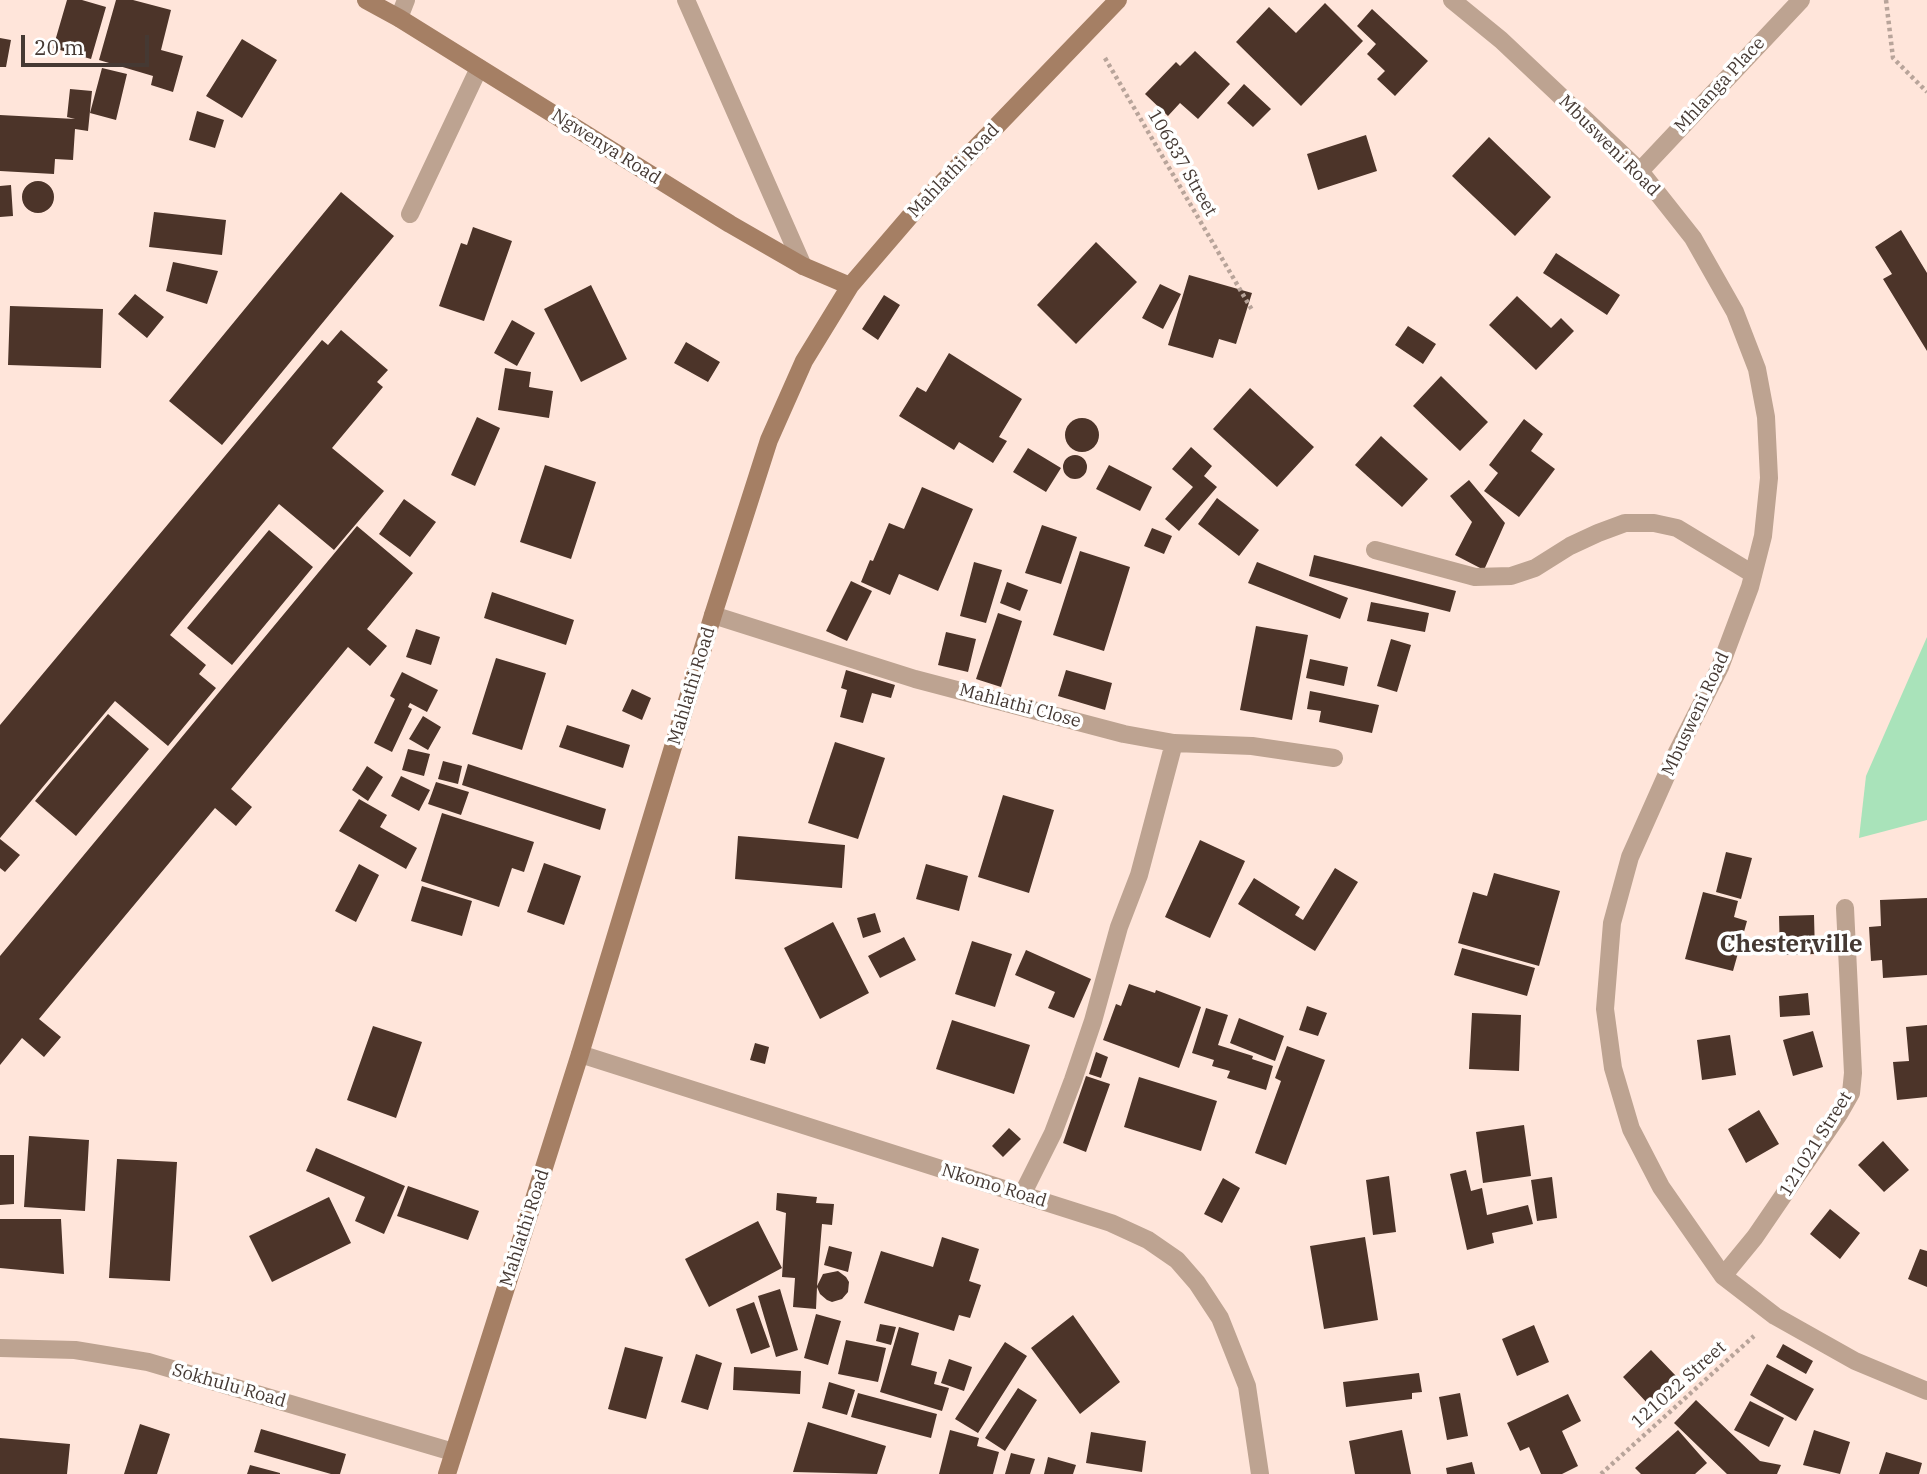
<!DOCTYPE html>
<style>
body{margin:0}
#map{position:relative;width:1927px;height:1474px;overflow:hidden;background:#ffe5da;font-family:"IBM Plex Serif",serif}
canvas{display:block}
.scale{position:absolute;left:21px;top:35px;width:128px;height:32px;box-sizing:border-box;border:4px solid #453933;border-top:0;padding-left:9px;font-size:21px;line-height:24px;white-space:nowrap;color:#453933;-webkit-text-stroke:5px #fff;paint-order:stroke}
</style>
<div id="map">
<canvas width="1927" height="1474"></canvas>
<div class="scale">20 m</div>
</div>
<script>
const ctx = document.querySelector('canvas').getContext('2d');
ctx.lineJoin = 'round';
function fill(path, color) { ctx.fillStyle = color; ctx.fill(path, 'evenodd'); }
const poly = rows => new Path2D(rows.map(r => 'M' + r).join(''));
function stroke(path, color, width, dash) { ctx.strokeStyle = color; ctx.lineWidth = width; ctx.lineCap = dash ? 'butt' : 'round'; ctx.setLineDash(dash || []); ctx.stroke(path); }
function write(font, color, halo, rows, align = 'center') {
  ctx.font = font + ' "IBM Plex Serif",serif'; ctx.lineWidth = 7; ctx.setLineDash([]); ctx.textBaseline = 'middle'; ctx.strokeStyle = halo; ctx.fillStyle = color; for (const [text, x, y, turn = 0] of rows) {
    ctx.save(); ctx.translate(x, y); ctx.rotate((+turn || 0) * Math.PI / 180); ctx.textAlign = isNaN(turn) ? turn : align; if (halo) ctx.strokeText(text, 0, 0); ctx.fillText(text, 0, 0); ctx.restore();
  }
}
fill(poly([
 [1927,637,1927,820,1859,838,1866,776]
]), '#a9e3ba');
fill(poly([
 [67,0,82,0,106,7,91,59,53,48],
 [116,0,133,0,171,10,161,50,183,56,173,92,151,85,153,76,99,60],
 [1325,3,1363,41,1301,106,1236,42,1269,7,1296,33],
 [1372,9,1428,61,1395,96,1377,79,1385,71,1367,54,1376,44,1357,26],
 [0,38,11,40,6,67,0,67],
 [242,39,277,60,242,118,206,96],
 [1195,51,1230,84,1198,119,1180,103,1168,116,1145,94,1176,62,1180,66],
 [102,68,127,74,116,120,90,113],
 [1244,84,1271,109,1253,127,1227,103],
 [70,89,92,91,88,131,75,129,73,160,55,159,54,174,0,171,0,115,75,119,67,117],
 [197,111,224,120,215,148,189,140],
 [1366,135,1377,171,1318,190,1307,154],
 [1489,137,1551,197,1515,236,1452,176],
 '22 197a16 16 0 1 1 32 0a16 16 0 1 1-32 0Z',
 [11,185,13,216,0,217,0,186],
 [341,192,394,236,222,445,169,401],
 [154,212,226,220,222,255,149,247],
 [473,227,512,241,484,321,439,306,461,243,467,245],
 [1901,230,1927,273,1927,351,1883,279,1892,274,1875,247],
 [1096,242,1137,282,1076,344,1037,305],
 [1556,253,1620,295,1607,315,1543,273],
 [173,262,218,271,207,304,166,291],
 [1189,275,1252,293,1236,344,1219,339,1213,358,1168,345],
 [1160,284,1181,294,1163,329,1142,318],
 [591,285,627,359,581,382,544,309],
 [135,294,164,317,147,338,118,314],
 [884,295,900,305,878,340,862,329],
 [1517,296,1551,328,1561,318,1574,331,1536,370,1489,325],
 [10,306,103,309,101,368,8,365],
 [512,320,535,333,517,366,494,353],
 [1408,326,1436,344,1423,364,1395,345],
 [341,330,388,370,377,382,383,387,332,448,384,491,334,550,279,504,170,635,206,665,199,674,216,688,168,746,115,701,0,838,0,725,322,340,328,345],
 [686,342,720,362,708,382,674,363],
 [949,353,1022,399,999,437,1007,441,993,463,959,442,954,450,899,416,917,387,926,392],
 [505,368,531,372,529,387,553,391,549,418,498,410],
 [1441,376,1488,422,1460,451,1413,406],
 [1250,388,1314,447,1277,487,1213,429],
 [477,417,500,428,475,486,451,475],
 '1065 435a17 17 0 1 1 34 0a17 17 0 1 1-34 0Z',
 [1524,419,1543,434,1531,451,1555,469,1519,517,1484,491,1498,473,1489,465],
 [1381,436,1428,479,1402,507,1355,465],
 [1191,447,1212,466,1204,476,1217,487,1179,531,1165,519,1193,487,1172,469],
 [1028,448,1061,468,1046,492,1013,472],
 '1063 467a12 12 0 1 1 24 0a12 12 0 1 1-24 0Z',
 [545,465,596,482,571,559,520,542],
 [1109,465,1152,487,1140,511,1096,489],
 [1469,480,1505,523,1484,570,1455,555,1472,522,1450,496],
 [922,487,973,509,938,591,899,574,890,595,861,582,870,560,873,561,889,523,904,529],
 [1217,498,1259,530,1239,556,1198,524],
 [404,499,436,522,410,557,379,534],
 [1042,525,1077,537,1061,584,1025,573],
 [357,526,413,573,367,629,387,646,370,666,348,647,231,789,252,807,236,826,215,808,39,1019,61,1037,44,1057,22,1038,0,1065,0,956],
 [1152,528,1172,536,1164,554,1144,546],
 [269,530,313,567,232,665,187,628],
 [1080,551,1130,567,1104,651,1053,635],
 [1314,555,1456,591,1450,612,1309,576],
 [974,562,1002,570,986,623,960,616],
 [1257,562,1348,598,1340,619,1248,583],
 [851,581,872,591,847,641,826,631],
 [1007,582,1028,590,1020,611,1000,603],
 [492,592,574,620,566,645,484,618],
 [1371,602,1429,613,1425,632,1367,621],
 [998,613,1022,621,1001,687,976,679],
 [1256,626,1308,635,1292,720,1240,710],
 [416,629,440,637,431,665,406,657],
 [946,632,976,639,968,672,938,665],
 [1391,639,1411,645,1397,692,1377,686],
 [496,658,546,673,522,750,472,734],
 [1310,659,1348,667,1344,686,1306,678],
 [846,670,895,685,891,698,872,693,863,723,840,717,847,690,841,688],
 [1066,670,1112,683,1105,710,1058,696],
 [402,672,438,690,427,712,410,703,408,707,412,709,392,752,374,743,395,699,390,696],
 [632,689,651,698,642,720,622,711],
 [1310,691,1379,705,1372,733,1319,722,1321,711,1307,709],
 [108,714,149,749,76,836,35,801],
 [423,716,441,727,428,750,409,739],
 [567,725,630,745,623,768,559,747],
 [835,742,885,758,858,839,808,823],
 [408,749,430,754,424,776,402,770],
 [443,761,462,766,458,784,438,779],
 [468,764,606,809,600,830,462,785],
 [367,766,383,777,368,801,352,790],
 [401,776,430,790,419,811,391,796],
 [436,782,469,792,461,815,428,804],
 [1003,795,1054,810,1029,893,978,877],
 [359,799,387,815,380,827,417,848,406,869,339,831],
 [442,813,534,842,524,872,512,868,499,907,421,881],
 [738,836,845,845,842,888,735,879],
 [0,839,20,855,5,872,0,868],
 [1200,840,1245,861,1210,938,1165,917],
 [1726,852,1752,858,1741,899,1716,892],
 [544,863,581,876,564,925,527,912],
 [359,864,379,875,356,922,335,911],
 [926,864,968,876,959,911,916,899],
 [1335,868,1358,882,1315,951,1238,904,1254,878,1300,907,1295,915,1303,920],
 [1494,873,1560,891,1539,966,1458,943,1473,892,1487,896],
 [422,886,472,901,462,936,411,921],
 [1703,892,1738,901,1734,917,1747,921,1733,971,1685,959],
 [1927,898,1927,975,1883,978,1882,960,1871,961,1869,927,1881,926,1880,900],
 [875,913,881,932,863,938,857,918],
 [1814,915,1815,954,1780,955,1779,916],
 [833,922,869,993,820,1019,784,948],
 [904,937,916,960,880,978,868,956],
 [972,941,1012,954,995,1007,955,994],
 [1462,948,1535,968,1527,996,1454,975],
 [1026,950,1091,979,1074,1018,1048,1008,1055,992,1015,975],
 [1129,984,1155,993,1156,990,1201,1007,1179,1068,1103,1040,1116,1004,1121,1006],
 [1808,993,1810,1015,1780,1017,1779,996],
 [1307,1006,1327,1013,1318,1036,1299,1030],
 [1206,1008,1228,1015,1218,1045,1253,1056,1252,1059,1273,1066,1266,1090,1227,1078,1230,1071,1212,1066,1214,1060,1192,1053],
 [1472,1013,1521,1015,1519,1071,1469,1069],
 [1239,1018,1284,1036,1275,1061,1230,1043],
 [952,1020,1030,1045,1014,1094,936,1069],
 [1927,1025,1927,1097,1897,1100,1893,1062,1909,1061,1906,1027],
 [373,1026,422,1042,396,1118,347,1100],
 [1813,1031,1823,1067,1793,1076,1783,1040],
 [1730,1035,1736,1075,1702,1080,1697,1040],
 [755,1043,769,1047,765,1064,750,1060],
 [1287,1046,1325,1060,1286,1165,1255,1153,1281,1081,1275,1078],
 [1096,1052,1108,1057,1101,1078,1089,1074],
 [1086,1076,1110,1084,1086,1152,1063,1143],
 [1139,1077,1217,1101,1201,1151,1124,1127],
 [1759,1110,1779,1144,1746,1163,1728,1129],
 [1524,1125,1531,1176,1483,1183,1476,1132],
 [1009,1128,1021,1139,1003,1157,992,1146],
 [29,1136,89,1140,85,1211,24,1207],
 [1883,1141,1909,1170,1884,1192,1858,1165],
 [316,1148,405,1186,384,1234,355,1221,365,1197,306,1171],
 [0,1155,14,1155,14,1204,0,1205],
 [117,1159,177,1162,170,1281,109,1278],
 [1466,1170,1471,1191,1482,1188,1487,1215,1528,1205,1533,1224,1492,1233,1494,1243,1467,1250,1450,1174],
 [1389,1176,1396,1232,1373,1235,1366,1180],
 [1552,1177,1557,1218,1537,1221,1531,1180],
 [1223,1178,1240,1188,1222,1223,1204,1214],
 [408,1186,479,1211,468,1240,397,1216],
 [777,1193,817,1197,816,1203,834,1204,832,1225,822,1224,817,1286,823,1274,838,1271,846,1277,849,1282,848,1292,842,1299,832,1302,827,1300,820,1294,817,1287,816,1309,793,1307,795,1278,782,1277,786,1213,776,1210],
 [329,1197,351,1243,272,1282,249,1236],
 [1830,1209,1860,1233,1840,1259,1810,1234],
 [0,1219,61,1219,64,1274,0,1268],
 [758,1221,782,1268,709,1307,685,1259],
 [942,1237,979,1249,969,1281,981,1285,970,1318,959,1315,954,1331,864,1303,881,1251,933,1267],
 [1365,1237,1378,1320,1324,1329,1310,1246],
 [829,1246,852,1252,848,1272,824,1265],
 [1920,1249,1927,1251,1927,1287,1908,1279],
 [780,1289,798,1350,776,1357,758,1296],
 [754,1302,770,1347,751,1354,736,1309],
 [816,1314,841,1321,828,1365,804,1358],
 [1073,1315,1120,1382,1080,1414,1031,1348],
 [880,1324,896,1327,891,1345,876,1341],
 [1534,1325,1549,1362,1517,1376,1502,1339],
 [899,1327,919,1333,911,1365,937,1372,934,1384,949,1388,942,1411,880,1392],
 [846,1340,886,1348,878,1382,838,1374],
 [1005,1342,1027,1356,978,1433,955,1419],
 [1783,1344,1813,1361,1806,1374,1776,1357],
 [625,1347,663,1357,646,1419,608,1409],
 [1651,1350,1677,1377,1648,1404,1623,1377],
 [696,1354,722,1363,708,1410,681,1402],
 [949,1359,972,1367,964,1391,941,1383],
 [1767,1364,1814,1389,1796,1421,1750,1395],
 [734,1367,801,1371,800,1394,733,1390],
 [1419,1373,1422,1392,1412,1393,1412,1399,1346,1407,1343,1382],
 [829,1382,855,1390,847,1415,822,1408],
 [1018,1388,1037,1400,1005,1451,985,1438],
 [858,1393,937,1414,931,1438,851,1417],
 [1460,1393,1468,1436,1447,1440,1439,1397],
 [1568,1394,1581,1421,1562,1431,1578,1466,1562,1474,1541,1474,1529,1447,1520,1451,1507,1423],
 [1696,1400,1760,1461,1781,1465,1777,1474,1727,1474,1674,1423],
 [1750,1401,1784,1418,1769,1447,1734,1430],
 [808,1422,886,1446,877,1474,793,1472],
 [140,1424,170,1434,157,1474,124,1474],
 [261,1429,346,1454,340,1474,331,1474,254,1452],
 [950,1430,979,1438,977,1446,999,1452,993,1474,939,1474],
 [1402,1430,1411,1474,1355,1474,1349,1441],
 [1678,1430,1707,1463,1695,1474,1641,1474,1635,1468],
 [1814,1430,1850,1442,1840,1474,1803,1465],
 [1091,1432,1146,1441,1142,1472,1086,1463],
 [0,1438,70,1444,67,1474,0,1474],
 [1886,1452,1922,1463,1919,1474,1879,1474],
 [1011,1453,1035,1459,1030,1474,1005,1474],
 [1048,1457,1076,1465,1073,1474,1044,1474],
 [1472,1462,1475,1474,1447,1474,1446,1468],
 [250,1465,280,1473,280,1474,247,1474]
]), '#4c3429');
stroke(poly([
 [1886,0,1893,58,1927,92],
 [1105,58,1252,310],
 [1601,1474,1754,1336]
]), '#b8a49a', 4.5, [3.5, 3.5]);
stroke(poly([
 [686,0,803,266],
 [410,214,479,68],
 [1375,550,1475,577,1511,576,1535,568,1570,546,1598,533,1625,523,1654,523,1677,528,1753,574]
]), '#bda391', 18);
stroke(poly([
 [1452,0,1501,40,1640,171,1693,238,1735,312,1757,369,1766,417,1769,478,1763,536,1750,587,1720,667,1675,756,1630,857,1612,923,1605,1009,1613,1068,1631,1129,1661,1187,1723,1276,1775,1316,1855,1361,1927,1391],
 [399,18,406,0],
 [1640,171,1801,0],
 [713,615,915,679,1124,734,1174,743,1252,746,1334,758],
 [580,1054,1111,1223,1148,1240,1177,1260,1197,1283,1220,1318,1247,1386,1260,1474],
 [1022,1195,1053,1133,1073,1080,1093,1021,1119,927,1139,875,1174,743],
 [1723,1276,1755,1237,1839,1114,1851,1093,1853,1073,1845,908],
 [0,1348,75,1350,148,1362,453,1452]
]), '#bda391', 18);
stroke(poly([
 [366,0,399,18,730,224,803,266,850,286],
 [447,1474,580,1054,713,615,769,440,804,361,850,286,911,215,1118,0]
]), '#a57f64', 18);
write('18px', '#453933', '#fff', [
 ["Mhlanga Place",1720,85,-47],
 ["Mbusweni Road",1609,146,45],
 ["Ngwenya Road",606,147,32],
 ["106837 Street",1182,163,60],
 ["Mahlathi Road",954,171,-46],
 ["Mahlathi Road",692,686,-73],
 ["Mahlathi Close",1020,706,15],
 ["Mbusweni Road",1696,714,-65],
 ["121021 Street",1816,1144,-58],
 ["Nkomo Road",994,1186,17],
 ["Mahlathi Road",525,1228,-72],
 ["121022 Street",1679,1385,-42],
 ["Sokhulu Road",229,1386,16]
]);
write('bold 24px', '#453933', '#fff', [
 ["Chesterville",1791,945]
]);
</script>
